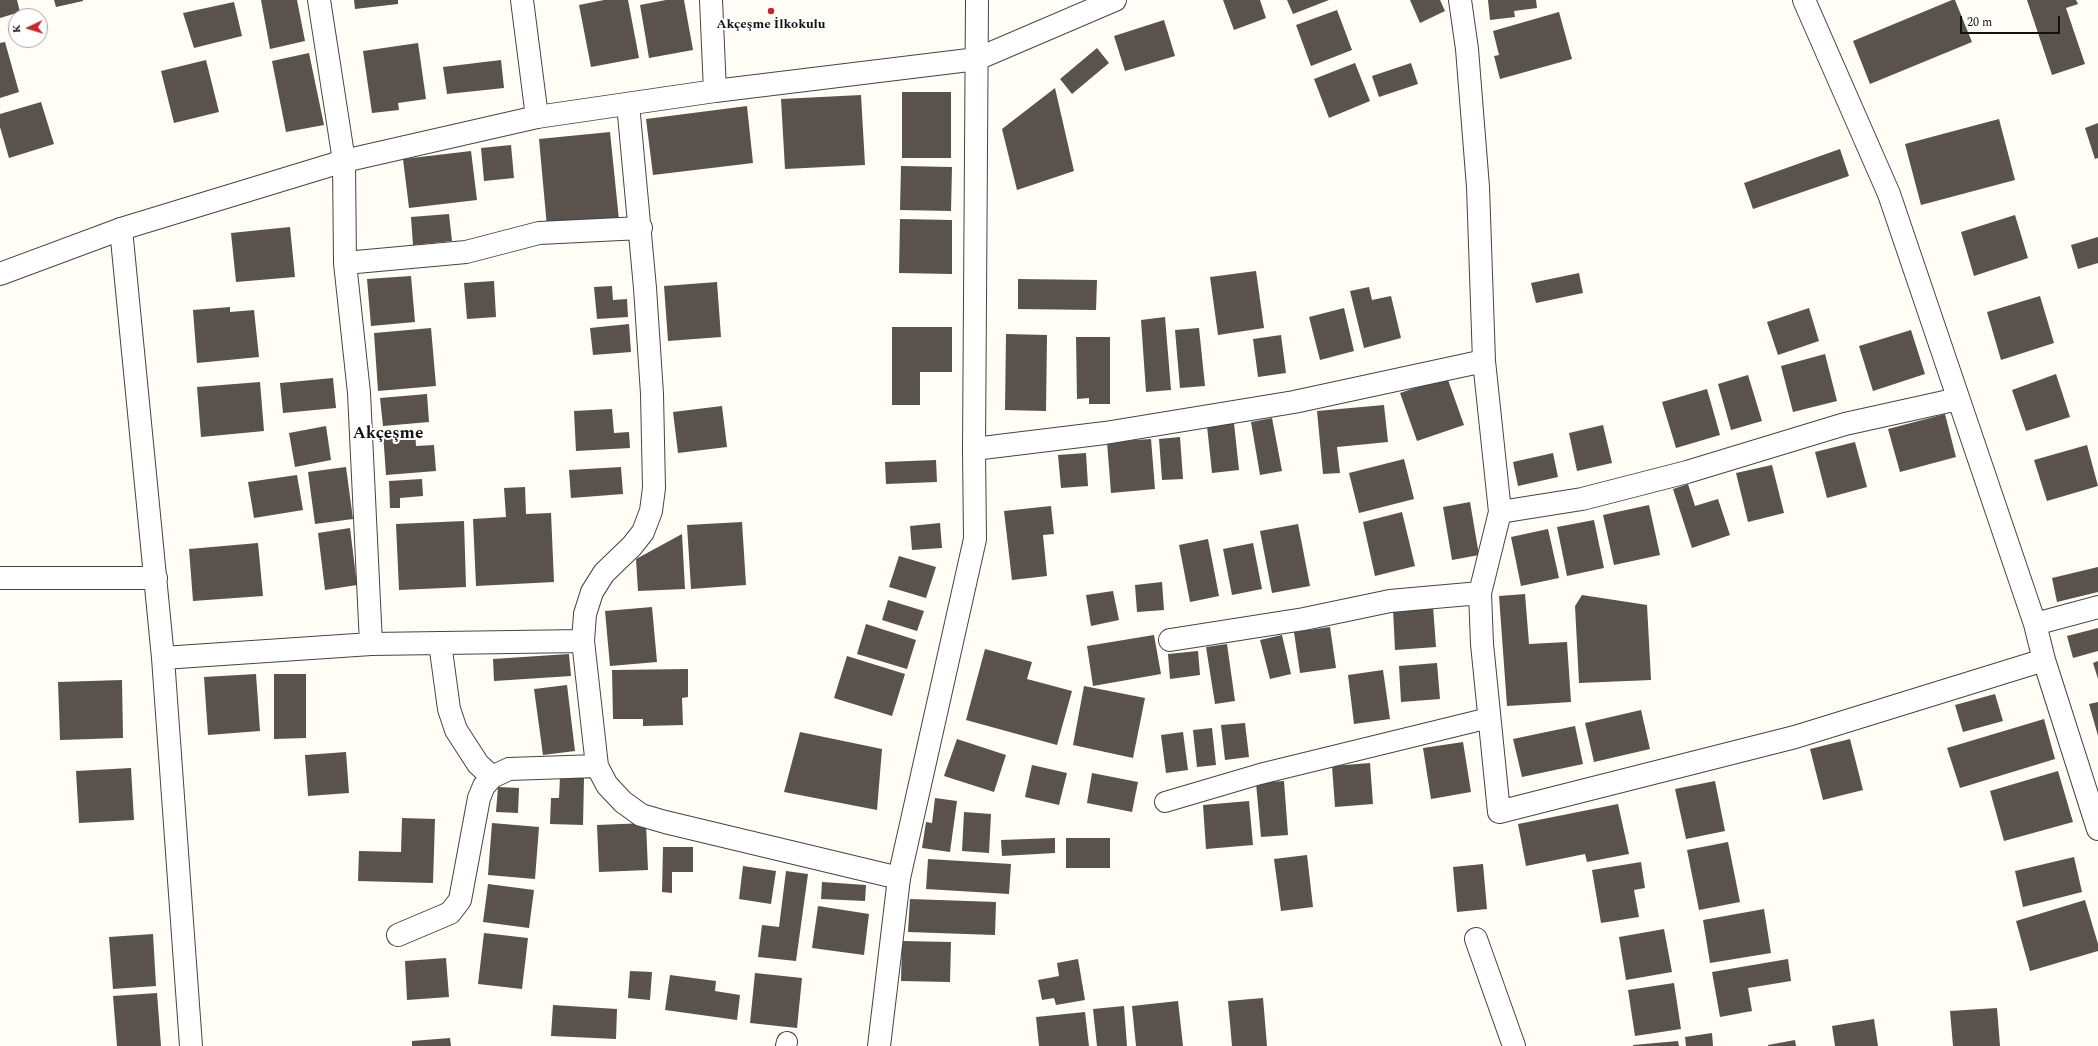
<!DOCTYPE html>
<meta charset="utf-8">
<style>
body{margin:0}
#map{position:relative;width:2098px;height:1046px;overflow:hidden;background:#fffdf5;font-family:Spectral,serif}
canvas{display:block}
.north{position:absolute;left:8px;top:8px;width:40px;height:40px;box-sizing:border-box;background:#fff;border:1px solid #a0a0a0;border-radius:50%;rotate:266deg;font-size:11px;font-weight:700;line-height:16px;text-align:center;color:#111}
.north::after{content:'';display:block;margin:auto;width:14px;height:18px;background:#c4262e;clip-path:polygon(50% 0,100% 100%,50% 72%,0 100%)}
.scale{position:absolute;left:1960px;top:16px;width:100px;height:18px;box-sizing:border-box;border:2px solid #111;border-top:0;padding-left:5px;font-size:12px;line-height:14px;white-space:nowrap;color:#111;-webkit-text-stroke:3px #fff;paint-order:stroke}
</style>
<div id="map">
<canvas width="2098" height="1046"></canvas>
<div class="north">K</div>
<div class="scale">20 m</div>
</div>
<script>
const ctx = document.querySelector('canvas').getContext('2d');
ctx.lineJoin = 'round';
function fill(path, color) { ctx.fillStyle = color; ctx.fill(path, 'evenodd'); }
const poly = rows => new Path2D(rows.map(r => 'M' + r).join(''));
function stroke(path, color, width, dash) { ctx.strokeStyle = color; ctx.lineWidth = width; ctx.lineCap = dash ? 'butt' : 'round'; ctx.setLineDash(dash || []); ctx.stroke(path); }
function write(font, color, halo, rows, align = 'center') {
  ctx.font = font + ' Spectral,serif'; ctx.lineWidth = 4; ctx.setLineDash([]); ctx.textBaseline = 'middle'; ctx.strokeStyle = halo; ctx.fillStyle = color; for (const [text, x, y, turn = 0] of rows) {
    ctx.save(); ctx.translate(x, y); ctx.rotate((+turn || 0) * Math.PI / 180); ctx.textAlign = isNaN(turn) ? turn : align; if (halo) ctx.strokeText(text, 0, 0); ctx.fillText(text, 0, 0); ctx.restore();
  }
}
fill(poly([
 [0,0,17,0,20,12,0,18],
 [54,0,83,0,83,1,56,7],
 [261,0,297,0,305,41,270,49],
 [354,0,398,0,398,4,355,9],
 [604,0,628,0,639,58,591,67,579,5],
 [666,0,684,0,693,50,649,58,640,5],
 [1223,0,1260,0,1266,18,1234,30],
 [1287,0,1329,0,1293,14],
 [1410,0,1440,0,1445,11,1420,23],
 [1488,0,1536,0,1537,8,1514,11,1515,17,1490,20],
 [1952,0,1955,0,1972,42,1870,84,1853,41],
 [2027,0,2076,0,2078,4,2066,8,2085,64,2052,75],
 [234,2,242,36,194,48,183,13],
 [1337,10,1352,50,1311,66,1296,25],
 [1559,12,1572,59,1500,79,1494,56,1499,55,1493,31],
 [1164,20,1175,56,1125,71,1114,36],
 [5,42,19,92,0,98,0,43],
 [418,43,426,99,398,103,399,110,372,113,363,51],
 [1097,48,1109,63,1072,94,1060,79],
 [309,53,324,125,286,132,272,61],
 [206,60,219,112,174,123,161,71],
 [501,60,504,88,447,94,443,67],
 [1355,63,1370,101,1329,118,1314,79],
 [1411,63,1418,84,1379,97,1372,76],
 [1055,88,1074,171,1017,190,1002,129],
 [902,92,951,92,951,158,902,158],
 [861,95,865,165,785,169,781,99],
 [41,102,54,144,9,158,0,127,0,114],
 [747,106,753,163,653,175,646,119],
 [1999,119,2015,180,1921,205,1905,144],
 [2098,123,2098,158,2095,159,2085,128],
 [610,132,619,220,547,227,539,139],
 [511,145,514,178,484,181,481,148],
 [1840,149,1849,176,1753,209,1744,183],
 [471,151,477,200,409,208,403,159],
 [901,166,952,167,951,211,900,210],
 [449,214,452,241,413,245,411,217],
 [2015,215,2028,258,1974,276,1961,232],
 [900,219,952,220,952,274,899,273],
 [290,227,295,277,236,282,231,233],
 [2098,237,2098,263,2078,269,2071,245],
 [1256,271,1264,328,1218,335,1210,277],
 [1579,273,1583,293,1536,303,1531,283],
 [411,276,415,322,371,326,367,279],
 [1018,279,1097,280,1096,310,1018,309],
 [494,281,496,317,467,319,464,283],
 [717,282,721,337,668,341,664,286],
 [612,286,613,300,627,299,628,317,597,319,594,287],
 [1369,287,1372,300,1391,296,1401,338,1364,348,1350,291],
 [2040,296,2054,343,2001,360,1987,312],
 [230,307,230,312,254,310,259,357,197,363,193,310],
 [1344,308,1354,351,1320,360,1309,317],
 [1809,308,1819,341,1778,355,1767,322],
 [1165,317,1171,390,1146,392,1141,320],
 [629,324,631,352,593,355,590,328],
 [892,327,952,327,952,372,920,372,920,405,892,405],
 [431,328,436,386,378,391,374,333],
 [1199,328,1205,386,1180,388,1175,330],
 [1911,330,1925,374,1873,391,1859,346],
 [1006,334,1047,335,1046,411,1005,410],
 [1281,335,1286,373,1258,377,1253,339],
 [1076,337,1110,337,1110,404,1089,404,1089,398,1077,399],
 [1825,354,1837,401,1793,412,1781,366],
 [2056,374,2070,417,2026,431,2012,390],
 [1748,375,1762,421,1731,430,1718,384],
 [1447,377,1464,425,1417,441,1400,393],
 [333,378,336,408,283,413,280,383],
 [260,382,264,431,201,437,197,387],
 [1707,389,1720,435,1676,448,1662,402],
 [427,394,429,422,383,426,380,398],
 [1384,405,1388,442,1337,447,1340,473,1323,474,1317,411],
 [722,406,727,447,678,453,673,412],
 [612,409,614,433,629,432,630,448,576,451,574,411],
 [1945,414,1956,457,1900,472,1888,429],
 [1272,418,1282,471,1260,475,1251,422],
 [1234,423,1239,470,1212,473,1207,426],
 [1603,425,1612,463,1577,471,1569,433],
 [326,426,331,460,295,467,289,433],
 [415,430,416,446,434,445,436,471,386,475,383,433],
 [1180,437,1183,479,1162,480,1159,439],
 [1151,439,1155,489,1111,493,1107,442],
 [1855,442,1867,487,1827,498,1815,452],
 [2087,445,2098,486,2047,501,2034,460],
 [1086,453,1088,486,1061,488,1058,455],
 [1553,453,1558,477,1518,486,1513,462],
 [1404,459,1414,499,1359,513,1349,473],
 [936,460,937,482,886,484,885,462],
 [1772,465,1784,513,1748,522,1736,473],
 [346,467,353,519,315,524,308,472],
 [621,467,623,494,571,498,569,470],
 [297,475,303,510,254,518,248,482],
 [422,479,423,496,400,498,400,508,390,508,389,481],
 [1688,484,1695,506,1718,499,1730,535,1692,548,1673,489],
 [525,487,526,514,551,513,554,582,476,586,473,519,506,517,504,488],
 [1470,502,1479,555,1452,560,1443,507],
 [1649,505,1660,555,1614,565,1603,515],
 [1051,506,1054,534,1043,535,1047,576,1012,580,1004,511],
 [1402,512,1415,566,1375,576,1363,522],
 [1594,520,1604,568,1567,576,1557,527],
 [464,521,466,587,399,590,396,524],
 [742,522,746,585,691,589,687,525],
 [940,523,942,548,912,550,910,526],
 [1298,524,1310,586,1272,593,1260,531],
 [350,528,357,585,325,590,318,533],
 [1548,529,1559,578,1521,586,1511,537],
 [682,534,685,589,638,591,636,559],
 [1208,539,1219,596,1190,602,1179,545],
 [258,543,263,596,193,601,189,549],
 [1253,543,1262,589,1232,595,1223,549],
 [899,556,936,567,926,598,889,587],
 [2098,567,2098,592,2057,602,2052,578],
 [1162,582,1164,610,1137,612,1135,585],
 [1113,591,1119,620,1091,626,1086,595],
 [1525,594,1529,644,1567,642,1571,702,1507,706,1499,596],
 [1582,595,1647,605,1651,680,1579,683,1575,606],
 [888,600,924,611,917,631,882,620],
 [1433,606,1436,647,1395,650,1393,609],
 [652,607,657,662,610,666,605,611],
 [866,624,916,640,907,669,857,654],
 [1330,627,1336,668,1300,673,1294,632],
 [2098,628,2098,651,2073,658,2067,636],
 [1154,635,1161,674,1093,686,1087,646],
 [1282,635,1291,674,1270,679,1260,640],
 [1227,644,1235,701,1215,704,1206,647],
 [985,649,1032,662,1027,679,1072,691,1057,745,966,720],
 [1198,651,1200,675,1170,679,1168,654],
 [569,654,571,676,494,681,493,659],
 [847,656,905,674,892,716,834,698],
 [2098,661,2098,679,2093,663],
 [1437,663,1440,699,1401,702,1399,666],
 [688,669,688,697,682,698,683,725,643,726,643,719,613,719,612,670],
 [1383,670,1390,719,1354,724,1348,675],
 [256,674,260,731,208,735,204,677],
 [274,674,306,674,306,738,274,739],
 [122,680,123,738,60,740,58,682],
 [567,685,575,751,543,755,534,689],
 [1084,686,1145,698,1133,758,1073,745],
 [1995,694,2003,721,1963,732,1955,705],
 [2098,702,2098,736,2089,704],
 [1641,710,1650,749,1594,762,1585,723],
 [2044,719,2055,759,1960,788,1947,748],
 [1245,723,1249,757,1225,760,1221,725],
 [1575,726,1583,764,1522,777,1513,739],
 [1212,728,1216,765,1197,767,1193,730],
 [800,732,882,749,877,810,784,792],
 [1183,732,1188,770,1166,773,1161,735],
 [957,739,1006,755,994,792,944,776],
 [1850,739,1863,790,1823,800,1810,749],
 [1463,742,1471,792,1431,799,1423,748],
 [346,752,349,793,308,796,305,755],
 [1370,763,1373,804,1335,807,1332,766],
 [1032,765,1067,773,1059,805,1025,797],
 [131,768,134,820,79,823,76,771],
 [2058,771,2073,822,2004,841,1990,791],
 [1092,773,1138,782,1132,812,1087,803],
 [560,777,584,778,583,825,550,824,551,798,559,798],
 [1284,781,1288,835,1261,837,1256,783],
 [1715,781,1725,831,1686,839,1675,789],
 [498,787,519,788,518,813,496,812],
 [935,798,957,801,950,852,922,848,926,822,932,823],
 [1249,801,1253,845,1206,849,1203,805],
 [1618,804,1629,854,1587,862,1585,854,1526,866,1518,824],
 [964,812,991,814,989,853,962,851],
 [402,818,435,819,433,883,358,881,359,851,401,852],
 [492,823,539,827,535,879,488,875],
 [646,823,648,870,599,872,597,825],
 [1055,838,1055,853,1002,856,1001,840],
 [1066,838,1110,838,1110,868,1066,868],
 [1728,842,1740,902,1699,910,1687,850],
 [663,847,693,847,693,872,672,872,672,893,662,892],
 [1307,855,1313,907,1281,911,1274,859],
 [2074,857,2082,892,2023,907,2015,871],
 [928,859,1011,864,1009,894,926,889],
 [1641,862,1645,888,1634,890,1639,917,1601,923,1592,870],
 [1483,864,1487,909,1457,912,1453,867],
 [743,866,776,871,771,904,739,899],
 [786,871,808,874,796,961,758,957,762,925,779,927],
 [822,882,866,885,865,901,821,899],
 [488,884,534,890,529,928,483,922],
 [910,899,996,902,995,935,908,932],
 [2085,900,2098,944,2098,951,2030,971,2016,921],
 [818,906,869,914,864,955,812,948],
 [1764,909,1771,953,1710,963,1703,920],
 [1664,929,1672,972,1626,980,1619,937],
 [484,933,528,938,522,989,478,984],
 [153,934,156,986,113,989,109,937],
 [902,941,951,942,950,982,901,981],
 [446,958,449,997,407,1000,405,961],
 [1078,959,1085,1000,1056,1005,1054,998,1042,1000,1038,980,1059,976,1057,963],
 [1788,959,1791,981,1748,988,1752,1011,1720,1017,1712,972],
 [630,971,652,972,650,1000,628,998],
 [755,973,802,978,797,1028,750,1023],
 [670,975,716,981,715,991,740,995,737,1020,665,1010],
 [1674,983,1681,1029,1635,1036,1628,990],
 [157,993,161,1046,117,1046,113,996],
 [1263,998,1267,1046,1232,1046,1228,1001],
 [1178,1001,1183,1046,1136,1046,1132,1006],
 [553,1005,617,1009,616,1039,551,1036],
 [1124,1006,1127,1046,1097,1046,1093,1009],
 [1997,1008,2000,1046,1953,1046,1950,1011],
 [1085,1012,1089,1046,1039,1046,1036,1017],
 [1874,1019,1878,1046,1835,1046,1832,1026],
 [1712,1033,1713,1046,1686,1046,1685,1037],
 [450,1038,451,1046,412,1046,412,1041],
 [1795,1040,1796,1046,1768,1046,1768,1045],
 [1678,1041,1679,1046,1633,1046,1633,1045]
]), '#5a524d');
const service = poly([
 [1165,802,1260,774,1489,718],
 [786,1046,787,1042]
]);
const minor = poly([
 [319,0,344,161,345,263,359,393,371,644],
 [522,0,537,117],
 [711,0,715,91],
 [1460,0,1467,49,1478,187,1484,361,1500,512,1480,593,1482,644,1499,812,1795,737,2044,660],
 [1804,0,1889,194,2035,624,2044,660,2098,829],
 [121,229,163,658,191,1046],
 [345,263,466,252,539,233,641,228],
 [974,449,1105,433,1294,402,1484,361],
 [1500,512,1582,499,1687,472,1845,424,1958,399],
 [0,578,156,578],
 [2035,624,2098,607],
 [1170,640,1304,619,1390,601,1480,593],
 [583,641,597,766,607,785,623,802,641,815,665,822,899,878],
 [440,643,449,709,456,730,478,764,492,777],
 [163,658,371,644,583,641,585,614,592,592,604,573,632,546,643,532,651,511,654,488,652,394,645,288,628,104],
 [398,935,450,913,460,900,479,798,484,786,492,777,509,769,597,766],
 [1476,939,1514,1046]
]);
const tertiary = poly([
 [0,274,121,229,344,161,537,117,715,91,977,59,1115,0],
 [879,1046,899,878,975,539,974,449,977,0]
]);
stroke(service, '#444', 22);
stroke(minor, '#444', 24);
stroke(tertiary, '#444', 24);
stroke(service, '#fff', 20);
stroke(minor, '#fff', 22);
stroke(tertiary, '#fff', 22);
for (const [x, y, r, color] of [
 [771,11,4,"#c4262e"]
]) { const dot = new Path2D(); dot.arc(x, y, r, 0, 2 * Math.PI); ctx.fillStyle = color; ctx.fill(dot); stroke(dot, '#fff', 1.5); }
write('bold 13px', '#111', '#fff', [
 ["Akçeşme İlkokulu",771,25]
]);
write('bold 17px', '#111', '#fff', [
 ["Akçeşme",388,435]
]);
</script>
